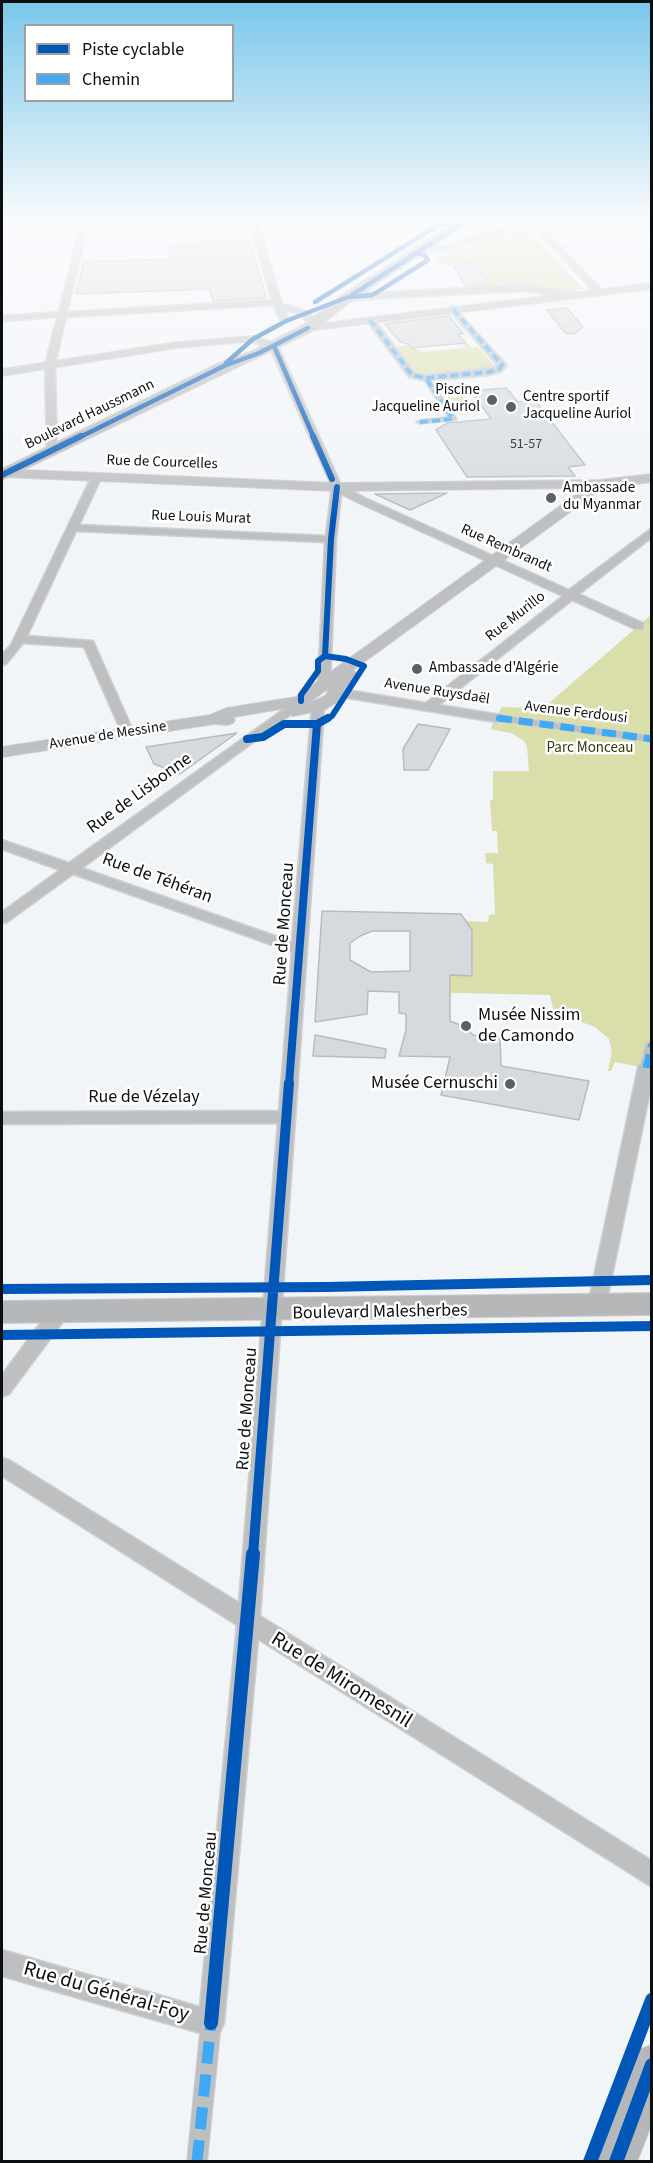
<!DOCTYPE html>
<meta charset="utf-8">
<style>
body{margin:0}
#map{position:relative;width:653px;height:2163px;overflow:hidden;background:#f2f5f8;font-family:"Source Sans 3",sans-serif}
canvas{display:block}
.frame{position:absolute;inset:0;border:3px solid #0c0f11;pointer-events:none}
.legend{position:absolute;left:24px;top:24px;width:210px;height:78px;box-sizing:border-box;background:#fff;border:2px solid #9e9fa0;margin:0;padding:8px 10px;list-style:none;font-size:18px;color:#0c0f11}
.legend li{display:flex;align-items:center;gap:12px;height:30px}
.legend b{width:30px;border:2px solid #9e9fa0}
</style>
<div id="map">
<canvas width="653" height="2163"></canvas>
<div class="frame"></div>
<ul class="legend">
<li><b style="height:8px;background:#0057b8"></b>Piste cyclable</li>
<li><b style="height:8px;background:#3fa9f5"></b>Chemin</li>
</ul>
</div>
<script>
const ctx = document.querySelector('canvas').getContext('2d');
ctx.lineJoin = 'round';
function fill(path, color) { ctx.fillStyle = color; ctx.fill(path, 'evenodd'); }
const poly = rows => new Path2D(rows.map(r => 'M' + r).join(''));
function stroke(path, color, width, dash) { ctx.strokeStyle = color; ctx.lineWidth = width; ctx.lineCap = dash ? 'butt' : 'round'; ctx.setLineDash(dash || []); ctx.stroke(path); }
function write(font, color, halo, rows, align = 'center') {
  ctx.font = font + ' "Source Sans 3",sans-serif'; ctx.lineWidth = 5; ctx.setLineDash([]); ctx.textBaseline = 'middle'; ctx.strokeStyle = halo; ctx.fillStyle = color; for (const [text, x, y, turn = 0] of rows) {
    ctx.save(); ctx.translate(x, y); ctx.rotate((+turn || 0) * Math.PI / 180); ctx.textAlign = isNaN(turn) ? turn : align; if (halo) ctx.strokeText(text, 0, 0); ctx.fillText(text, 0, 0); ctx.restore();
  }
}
fill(poly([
 [522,229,528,230,583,289,573,291,525,285,467,288,455,268,435,262,451,252],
 [463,344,468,344,471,348,478,347,494,366,490,370,456,371,457,373,432,375,417,373,395,347,408,345,423,352,466,348],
 [465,396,477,412,457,414,446,398],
 [651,615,651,1069,615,1062,611,1071,608,1071,612,1051,609,1039,595,1027,554,1012,550,995,413,992,443,975,473,976,473,964,468,964,464,921,488,922,489,915,495,914,493,864,486,863,485,853,498,853,497,831,492,831,490,800,493,800,493,771,529,771,527,747,524,741,511,733,490,729,502,707,533,708,549,703]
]), '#d9deaa');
const building = poly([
 [250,241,266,297,262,298,213,301,210,289,76,294,84,262,171,259,169,246,176,246,175,244,250,241],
 [474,263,490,284,466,286,453,265,474,263],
 [567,308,583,327,574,334,565,333,547,310,567,308],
 [449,316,464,334,458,334,466,343,411,348,408,344,400,342,385,324,449,316],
 [506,388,518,402,535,400,585,465,568,467,575,476,467,477,436,430,447,423,491,419,471,391,506,388],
 [447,493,410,510,375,494,447,493],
 [418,724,450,729,428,770,404,770,403,749,418,724],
 [237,733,180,774,154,764,146,747,237,733],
 [322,911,461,914,472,930,472,976,450,975,450,1021,463,1026,473,1035,500,1036,501,1066,589,1081,579,1120,441,1095,450,1057,399,1056,406,1030,406,1014,399,1013,399,992,368,991,367,1014,315,1022,322,911],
 [372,931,410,931,410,971,371,972,350,960,350,943,360,936,372,931],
 [315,1035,386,1049,385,1058,313,1056,315,1035]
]);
fill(building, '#d6dadc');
stroke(building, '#b9bcbe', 1.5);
const pedestrian = poly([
 [426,376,429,378,457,419,455,420,420,424,416,422,420,420,448,417,423,378,426,376],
 [496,715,652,736,652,742,493,720,491,718,496,715],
 [652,1040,652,1069,646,1072,640,1068,646,1044,652,1040],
 [211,2013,218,2016,221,2023,207,2162,187,2162,201,2023,204,2016,211,2013]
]);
const minor = poly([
 [2,218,18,218,2,222,2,218],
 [82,218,90,218,67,312,272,300,248,218,466,219,470,221,466,223,258,224,282,304,302,309,318,321,319,323,315,326,296,313,284,310,290,321,283,323,277,315,274,305,66,317,55,365,57,450,52,453,47,450,45,365,57,317,2,321,2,316,59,312,82,218],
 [525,218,546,218,537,222,602,290,602,294,596,294,531,224,447,250,425,249,421,247,425,245,446,246,527,220,525,218],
 [625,218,639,218,652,222,652,227,625,218],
 [523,285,576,292,580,295,576,298,523,291,348,300,344,297,348,294,523,285],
 [453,306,505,363,507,365,502,371,490,375,426,381,409,377,366,320,373,318,415,373,426,375,496,367,497,365,450,311,450,307,453,306],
 [253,336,277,344,341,485,365,498,569,590,652,528,652,537,579,594,643,623,643,629,635,629,572,600,439,705,501,715,502,718,501,721,496,722,336,696,318,685,325,542,76,531,27,636,93,641,134,733,128,737,122,733,84,647,23,643,6,664,2,665,2,654,11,645,93,474,102,476,79,525,326,536,332,487,270,348,250,341,249,339,253,336],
 [341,494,357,502,563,596,426,703,340,689,330,683,336,539,341,494],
 [301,697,305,698,307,701,305,704,82,868,292,942,312,707,318,703,324,707,260,1616,652,1861,652,1887,258,1639,224,2023,220,2032,211,2036,2,1976,2,1950,200,2007,237,1625,2,1476,2,1458,9,1460,239,1603,278,1123,2,1124,2,1112,279,1111,292,952,73,874,7,922,2,923,2,912,60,870,2,849,2,840,69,863,301,697],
 [646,1063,652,1064,652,1081,606,1305,604,1310,597,1312,590,1310,588,1305,638,1068,640,1064,646,1063],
 [60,1304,67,1306,69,1311,67,1316,9,1394,2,1397,2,1375,53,1306,60,1304]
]);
const tertiary = poly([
 [652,283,652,289,308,331,302,328,308,325,652,283],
 [253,336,257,337,257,341,177,348,2,376,2,369,177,342,253,336],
 [2,469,337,483,599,480,652,474,652,482,603,488,353,670,357,674,337,702,324,710,293,716,287,714,285,711,287,708,233,717,235,720,233,723,227,725,214,724,2,757,2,747,210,715,227,708,296,697,585,488,337,491,2,477,2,469],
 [333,685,325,696,307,704,333,685]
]);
const primary = poly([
 [461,218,476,218,353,300,313,331,2,480,2,469,219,363,254,350,303,325,343,294,461,218],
 [652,1293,652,1315,2,1323,2,1301,652,1293],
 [652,2045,652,2123,637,2162,595,2162,637,2050,652,2045]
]);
stroke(pedestrian, '#ced0d2', 2);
stroke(minor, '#ced0d2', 3);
stroke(tertiary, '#ced0d2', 2);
stroke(primary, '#ced0d2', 2);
fill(pedestrian, '#bebfc0');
fill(minor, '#bebfc0');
fill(tertiary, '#bebfc0');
fill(primary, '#b6b7b9');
stroke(poly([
 [370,320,412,375,426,378,490,372,499,369,502,365,453,309],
 [420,422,453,419,426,378]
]), '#3fa9f5', 4, [8, 4]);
stroke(poly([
 [496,718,510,720]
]), '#3fa9f5', 5, [10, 5]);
stroke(poly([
 [498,718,652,739],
 [646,1068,652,1044]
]), '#3fa9f5', 7, [14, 7]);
stroke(poly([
 [197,2162,211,2023]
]), '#3fa9f5', 11, [22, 11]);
stroke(poly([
 [352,295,470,218],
 [315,302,440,224,461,222],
 [274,346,314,438],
 [226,363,253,339,286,321,348,297,372,295,379,291,428,260,424,255,416,253],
 [78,438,224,366,259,353,308,328]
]), '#0057b8', 4.5);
stroke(poly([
 [313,436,332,479],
 [2,475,81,436],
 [325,656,331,539,337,487],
 [301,701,301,695,318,671,318,661,325,656,346,659,364,666,332,716,325,720]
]), '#0057b8', 6);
stroke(poly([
 [247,739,263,737,284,724,317,724,328,718],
 [289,1084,317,724]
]), '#0057b8', 8);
stroke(poly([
 [2,1289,326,1287,652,1280],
 [2,1335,652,1326],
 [253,1555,289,1083]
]), '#0057b8', 10);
stroke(poly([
 [211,2023,253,1554],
 [590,2162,652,2000],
 [616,2162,652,2065]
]), '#0057b8', 14);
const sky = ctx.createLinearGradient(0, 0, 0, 521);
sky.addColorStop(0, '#79c7ea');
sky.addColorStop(0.42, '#f9fafc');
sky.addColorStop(1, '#f9fafc00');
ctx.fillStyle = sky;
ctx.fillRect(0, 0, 653, 521);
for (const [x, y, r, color] of [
 [492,400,6,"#5c6062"],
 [511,407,6,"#5c6062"],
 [551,498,6,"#5c6062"],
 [417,669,6,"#5c6062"],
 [466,1026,6,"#5c6062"],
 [510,1084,6,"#5c6062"]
]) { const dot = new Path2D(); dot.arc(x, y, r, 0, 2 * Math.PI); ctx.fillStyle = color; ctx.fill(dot); stroke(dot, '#fff', 2); }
write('14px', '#3e4244', null, [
 ["51-57",526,445]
]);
write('15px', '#0c0f11', '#fff', [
 ["Piscine",480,391,"right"],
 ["Jacqueline Auriol",480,408,"right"],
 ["Centre sportif",523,398],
 ["Jacqueline Auriol",523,415],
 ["Ambassade",563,489],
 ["du Myanmar",563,506],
 ["Ambassade d'Algérie",429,669]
], 'left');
write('15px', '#0c0f11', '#fff', [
 ["Boulevard Haussmann",90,415,-26],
 ["Rue de Courcelles",162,463,2],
 ["Rue Louis Murat",201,518,2],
 ["Rue Rembrandt",506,549,24],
 ["Rue Murillo",516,617,-38],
 ["Avenue Ruysdaël",437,692,9],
 ["Avenue Ferdousi",576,713,7],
 ["Avenue de Messine",108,736,-9]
]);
write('15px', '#373a0e', '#fff', [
 ["Parc Monceau",590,749]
]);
write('18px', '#0c0f11', '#fff', [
 ["Rue de Lisbonne",140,794,-36],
 ["Rue de Téhéran",157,879,20],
 ["Rue de Monceau",285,924,-86],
 ["Rue de Vézelay",144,1098],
 ["Boulevard Malesherbes",380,1313,-1],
 ["Rue de Monceau",248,1409,-86],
 ["Rue de Monceau",207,1893,-85]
]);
write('18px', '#0c0f11', '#fff', [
 ["Musée Nissim",478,1016],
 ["de Camondo",478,1037],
 ["Musée Cernuschi",498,1084,"right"]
], 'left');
write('21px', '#0c0f11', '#fff', [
 ["Rue de Miromesnil",341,1681,32],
 ["Rue du Général-Foy",106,1993,16]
]);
</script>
